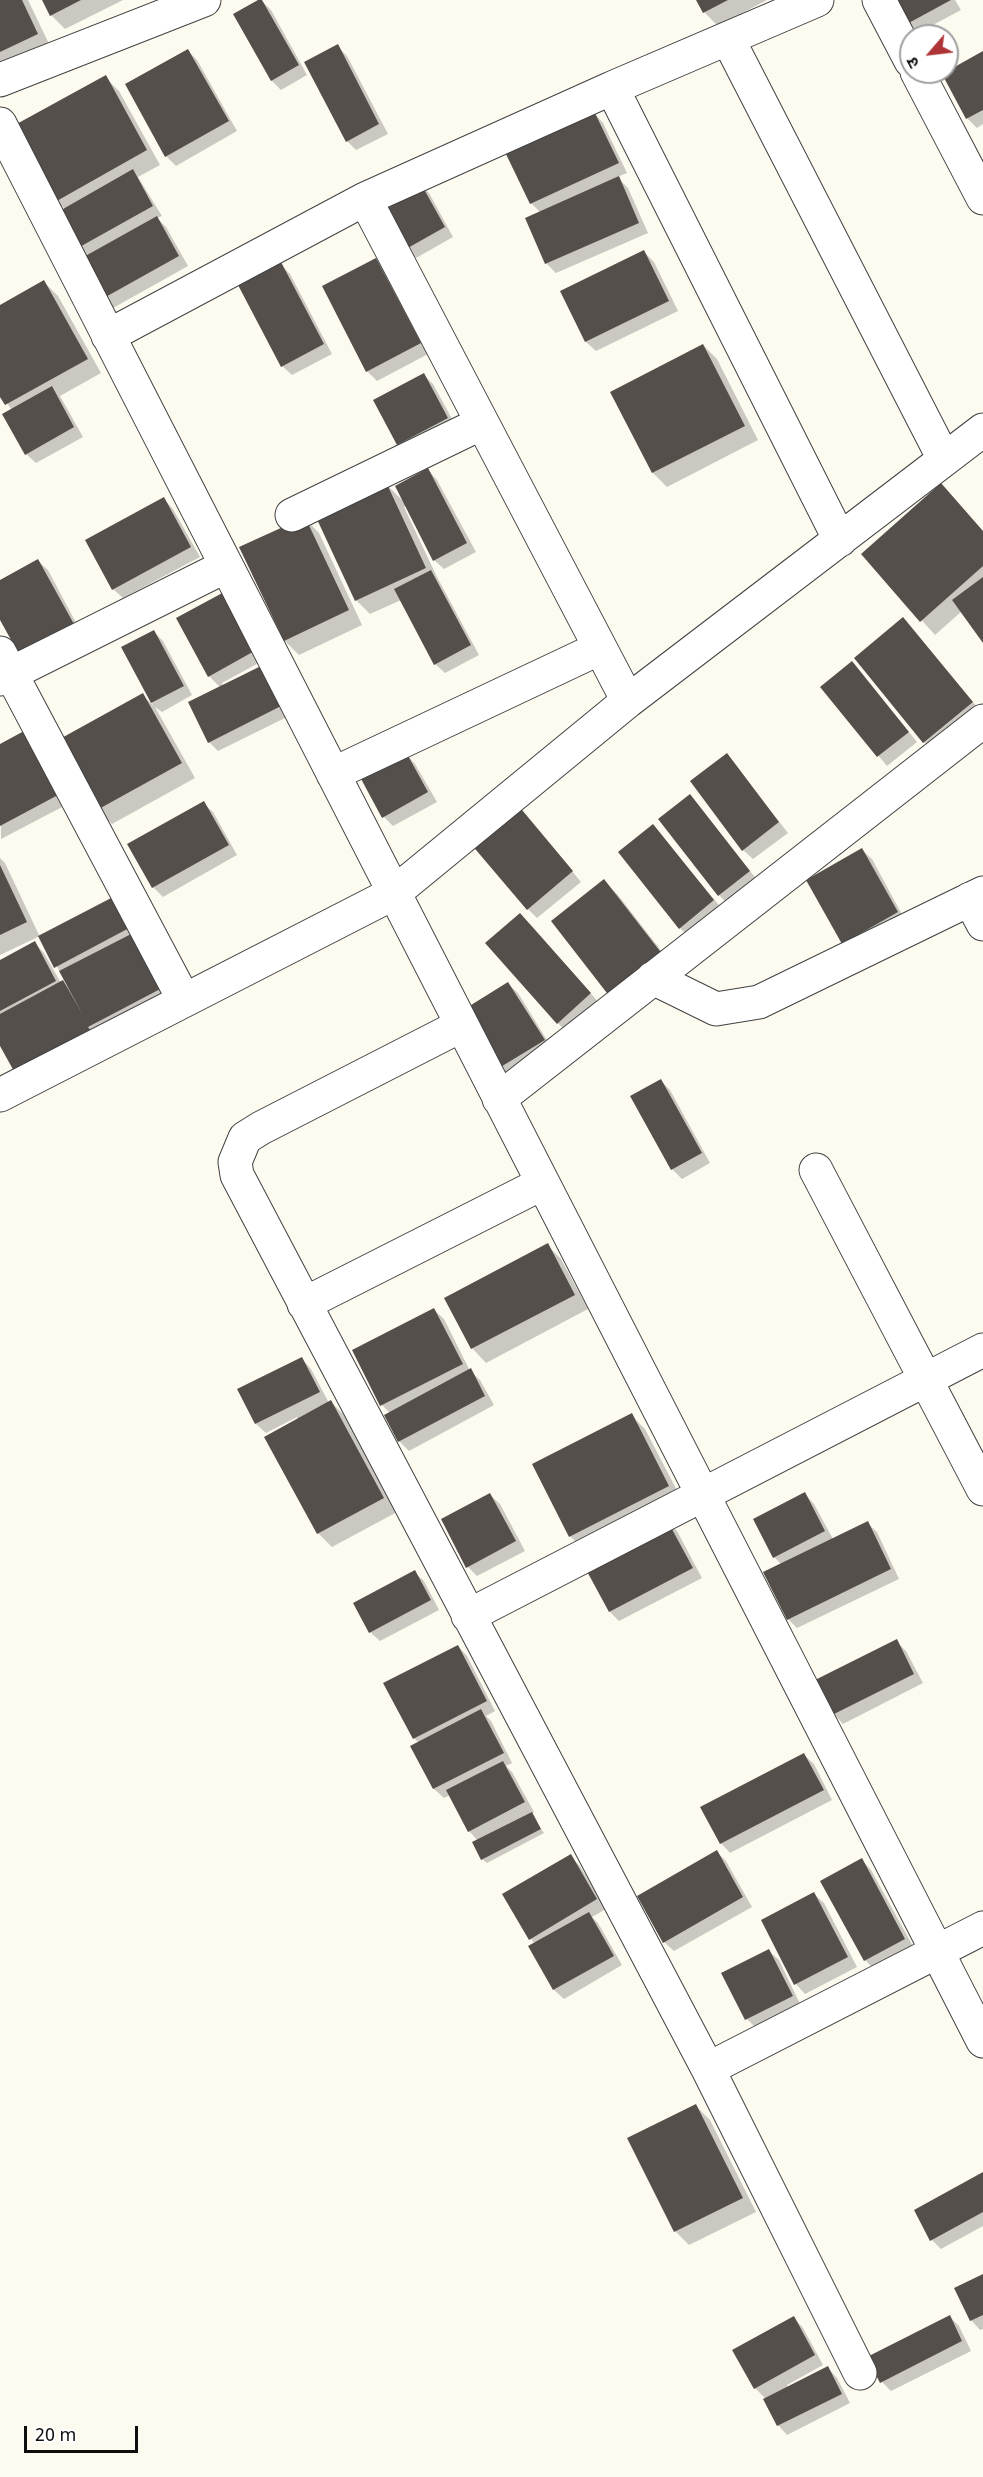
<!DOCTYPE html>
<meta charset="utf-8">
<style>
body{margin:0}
#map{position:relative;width:983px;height:2477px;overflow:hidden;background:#fdfbf0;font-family:Georgia,"Noto Sans Devanagari",serif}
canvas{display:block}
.north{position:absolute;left:899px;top:24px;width:60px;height:60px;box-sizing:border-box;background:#fff;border:2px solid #9f9f9f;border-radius:50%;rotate:242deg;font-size:16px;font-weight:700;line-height:24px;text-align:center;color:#0e0e0e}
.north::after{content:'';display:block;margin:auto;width:21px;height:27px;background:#ae3537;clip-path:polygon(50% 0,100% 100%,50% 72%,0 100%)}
.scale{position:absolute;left:24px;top:2426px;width:114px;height:27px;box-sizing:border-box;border:3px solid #0e0e0e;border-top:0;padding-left:8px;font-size:18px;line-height:21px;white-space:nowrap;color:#0e0e0e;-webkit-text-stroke:4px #fff;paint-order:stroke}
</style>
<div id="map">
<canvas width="983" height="2477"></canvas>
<div class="north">उ</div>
<div class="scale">20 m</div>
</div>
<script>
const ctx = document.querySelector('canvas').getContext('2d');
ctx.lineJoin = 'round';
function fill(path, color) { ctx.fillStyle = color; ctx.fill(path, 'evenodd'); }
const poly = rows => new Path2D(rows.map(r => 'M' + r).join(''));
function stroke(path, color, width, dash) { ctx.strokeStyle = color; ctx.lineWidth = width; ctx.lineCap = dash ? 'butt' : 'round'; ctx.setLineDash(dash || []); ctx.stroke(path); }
fill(poly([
 [0,0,28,0,51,48,0,71],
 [44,0,123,0,65,29,51,15],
 [261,0,271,10,307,75,281,90,272,81],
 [697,0,767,0,718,26,704,12],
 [893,0,955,0,961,10,916,34,906,25],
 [337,46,347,56,388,134,356,150,347,141],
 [188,51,197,60,237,131,176,166,166,156,127,85],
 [983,53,983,124,977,128,967,118],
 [105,77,119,91,160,165,138,177,162,216,157,218,166,227,188,266,113,308,103,298,65,209,56,201],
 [594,113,603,123,627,173,617,177,628,188,648,233,556,273,546,263,541,213,531,203,507,153],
 [420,184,429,193,453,237,416,258,407,248],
 [644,252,654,262,678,311,596,351,586,342,562,292],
 [376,259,386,269,430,353,377,381,367,371],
 [280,264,290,274,332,354,292,375,282,366],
 [44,282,58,296,101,373,60,396,83,437,36,463,26,454,12,410,0,394,0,307],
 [703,345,717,359,758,440,667,487,653,473,612,393],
 [424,375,433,384,457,428,408,454,399,444,375,401],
 [428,470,437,480,476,552,444,569,434,560,406,506,404,507,437,577,479,655,445,673,435,664,401,600,370,614,356,600,386,484,403,501],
 [164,499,173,509,200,557,123,598,113,589],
 [305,519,319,533,362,625,299,655,285,641],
 [983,531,983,640,962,611,935,635,863,555],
 [38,561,48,570,83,636,0,617,0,582],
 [226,593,266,659,222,683,223,686,264,665,293,714,218,751,209,742,220,687,209,676],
 [903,619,983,714,938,756,924,742],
 [154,632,163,641,192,695,162,712,155,707,195,778,112,824,98,810,142,695,153,705,123,648],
 [852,663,917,742,887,766,822,687],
 [24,733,66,805,1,839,0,746],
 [406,754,415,764,437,802,393,826,384,817],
 [727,755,788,833,753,859,743,850],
 [690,796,758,881,728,904,719,895],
 [203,803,213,812,237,855,163,897,153,887],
 [521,809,581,882,537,918,528,909],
 [653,826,723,910,689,937,680,928],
 [862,850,872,859,906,922,843,943],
 [0,858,5,863,40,937,115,898,172,997,97,1037,0,1043,0,961,35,943,44,953,61,983,63,982,70,990,40,936,0,955],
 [604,881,618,895,676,970,553,921],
 [530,924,600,1004,567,1033,487,944],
 [508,984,518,993,553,1050,510,1077,500,1067],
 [661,1081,670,1090,710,1163,682,1179,672,1169],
 [547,1245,561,1259,588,1309,486,1363,472,1348,446,1299],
 [434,1310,444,1319,470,1371,480,1380,494,1405,409,1451,400,1442,386,1415,390,1413,382,1405],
 [302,1359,311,1369,329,1403,331,1402,345,1416,397,1512,332,1547,318,1533,297,1417,266,1433,256,1424],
 [631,1415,645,1429,682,1500,584,1550,570,1536],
 [805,1494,814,1504,833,1539,867,1523,877,1532,899,1579,797,1628,788,1619,782,1565,774,1557],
 [490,1495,500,1504,525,1551,477,1576,468,1567],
 [667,1522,677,1531,702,1578,619,1621,610,1612],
 [414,1572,424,1581,439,1610,380,1641,370,1632],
 [896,1641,906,1651,923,1683,843,1724,834,1714],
 [458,1646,467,1656,495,1711,486,1716,491,1721,512,1763,506,1766,512,1772,534,1812,531,1814,544,1833,487,1863,482,1859,478,1841,469,1831,450,1795,444,1798,434,1789,412,1746,419,1743,414,1738],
 [804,1755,814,1764,832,1800,730,1853,721,1843],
 [717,1852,726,1861,752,1907,674,1951,664,1942],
 [570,1856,580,1866,606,1909,592,1917,598,1923,622,1965,564,1999,554,1990,530,1947,535,1944,531,1939],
 [862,1860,871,1870,914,1948,875,1970,865,1960],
 [814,1894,824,1903,857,1967,805,1994,796,1984],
 [769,1951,779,1960,801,2006,756,2028,747,2019],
 [696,2106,710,2120,756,2212,689,2245,675,2231],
 [983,2174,983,2226,941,2249,932,2240],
 [983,2276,983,2329,980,2330,971,2320],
 [949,2316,959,2326,971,2351,891,2391,882,2382],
 [794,2318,803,2328,823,2365,787,2385,788,2388,828,2368,837,2378,850,2403,787,2435,778,2425,766,2399,755,2388]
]), '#0003');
fill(poly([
 [0,0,22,0,38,34,0,52],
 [42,0,81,0,50,16],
 [258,0,262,0,299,65,271,81,233,14],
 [696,0,728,0,703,13],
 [891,0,951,0,905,25],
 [338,44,379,124,346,142,304,62],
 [188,49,229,121,165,157,125,84],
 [983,51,983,110,966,119,942,74],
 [106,75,147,150,55,202,13,126],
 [594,111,619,163,530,204,505,152],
 [133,169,153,206,76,249,56,213],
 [619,176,639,223,545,264,525,218],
 [420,182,445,227,406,249,381,204],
 [157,216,179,256,102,299,80,259],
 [644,250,669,301,585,342,560,291],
 [376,258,421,343,366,372,322,286],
 [281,262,324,344,281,367,238,285],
 [44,280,88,359,5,405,0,397,0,305],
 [703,344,745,426,652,473,610,392],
 [424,373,448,418,397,445,373,400],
 [52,386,74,427,25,455,2,414],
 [428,468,467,543,433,561,395,486],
 [386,482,426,568,355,601,315,515],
 [941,483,983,531,983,566,920,622,861,554],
 [164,497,191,547,112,590,85,540],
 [305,517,349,610,284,641,239,547],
 [38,559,75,626,20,656,0,620,0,580],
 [431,570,471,645,434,665,394,589],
 [983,577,983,643,952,600],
 [226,591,258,649,208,677,176,618],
 [903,617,973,702,923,743,854,658],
 [154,630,184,686,151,703,121,647],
 [852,661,909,732,877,757,820,687],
 [265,664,285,704,208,743,188,702],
 [143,693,182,763,97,810,58,740],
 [24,731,58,795,0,826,0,744],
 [406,752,428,792,382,818,360,777],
 [727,753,779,822,742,851,690,781],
 [690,794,750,871,718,896,658,819],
 [512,798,573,871,527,910,465,837],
 [204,801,229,845,152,888,127,844],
 [653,824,714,900,679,929,618,852],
 [862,848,898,912,842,944,806,880],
 [0,865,27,922,0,935],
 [604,879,663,955,610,997,551,921],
 [115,896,131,927,54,968,38,936],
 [520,913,591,993,557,1024,485,943],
 [135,932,164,987,88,1027,91,1031,15,1073,0,1046,0,1014,63,980,83,1015,59,971],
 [35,941,56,981,0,1011,0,960],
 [508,982,545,1040,499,1068,463,1010],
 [661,1079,702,1153,671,1170,630,1096],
 [548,1243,575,1295,471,1349,444,1298],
 [434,1308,463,1364,380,1406,352,1350],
 [302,1357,320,1392,255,1424,237,1389],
 [471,1368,485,1396,398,1442,384,1415],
 [331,1400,384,1498,317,1534,264,1437],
 [632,1413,669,1486,569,1537,532,1464],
 [805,1492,825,1531,773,1558,753,1519],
 [490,1493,516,1541,466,1568,441,1519],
 [667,1520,693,1568,609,1612,583,1564],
 [868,1521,891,1569,787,1620,763,1572],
 [415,1570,431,1600,369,1633,353,1603],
 [897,1639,914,1674,832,1715,815,1680],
 [458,1645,487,1701,413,1739,383,1683],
 [481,1709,504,1753,433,1789,410,1746],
 [804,1753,824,1790,720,1844,700,1807],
 [503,1761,525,1802,468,1832,446,1790],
 [532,1812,541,1829,481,1860,472,1842],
 [717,1850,743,1897,663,1943,637,1896],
 [571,1854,597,1899,529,1940,502,1894],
 [862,1858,905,1939,864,1961,820,1881],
 [814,1892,848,1957,794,1985,761,1920],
 [589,1912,614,1956,553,1990,528,1946],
 [769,1949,793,1996,745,2020,721,1973],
 [696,2104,743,2198,674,2232,627,2138],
 [983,2172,983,2212,930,2241,914,2210],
 [983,2274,983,2315,970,2321,954,2288],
 [950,2315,962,2341,880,2383,867,2357],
 [794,2316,815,2355,754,2389,732,2350],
 [828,2366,842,2394,777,2426,763,2399]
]), '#554f4b');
const minor = poly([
 [817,0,612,88,840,540],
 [879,0,911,61],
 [728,39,944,459],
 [917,72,983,198],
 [0,80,204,0],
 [0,124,983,2041],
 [365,199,612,88],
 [108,336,365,199,628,701],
 [292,515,482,423],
 [0,653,184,1000],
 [0,679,226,566],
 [333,774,600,648],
 [970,899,983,924],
 [653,978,716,1009,759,1002,983,893],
 [462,1025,261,1128,245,1138,235,1162,237,1175,708,2069,860,2373],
 [0,1095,394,893,628,701,983,430],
 [499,1099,983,721],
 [816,1170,983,1489],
 [304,1304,543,1183],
 [468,1616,983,1350],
 [708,2069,983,1928]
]);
stroke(minor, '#414141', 35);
stroke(minor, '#fff', 33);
</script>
